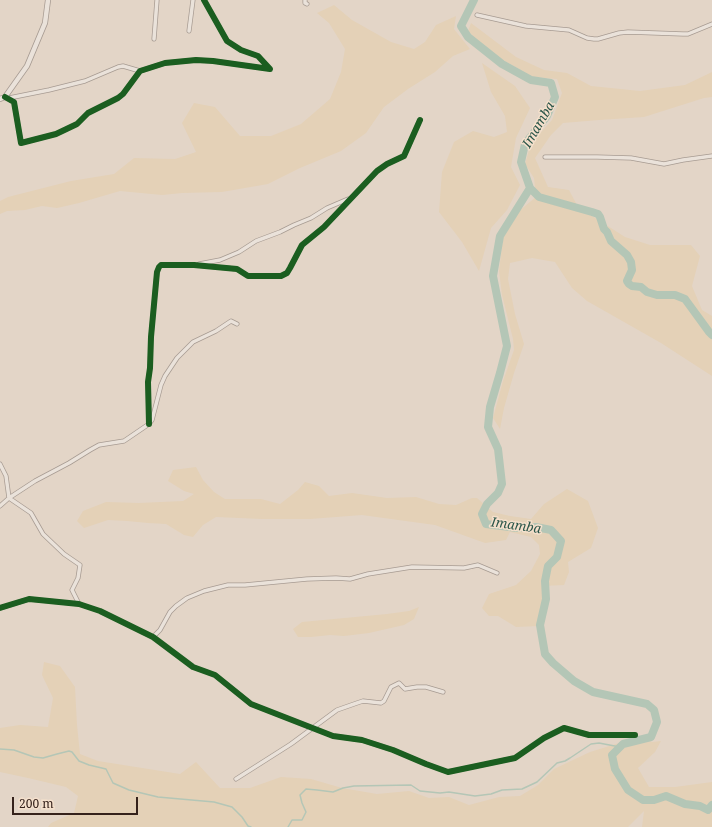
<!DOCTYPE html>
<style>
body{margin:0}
#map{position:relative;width:712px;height:827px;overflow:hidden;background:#e3d5c7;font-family:"Noto Serif",serif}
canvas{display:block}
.scale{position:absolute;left:12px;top:797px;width:126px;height:18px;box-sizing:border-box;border:2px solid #35221b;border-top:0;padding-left:5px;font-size:12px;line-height:14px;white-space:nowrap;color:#35221b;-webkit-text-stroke:3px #f5e0cc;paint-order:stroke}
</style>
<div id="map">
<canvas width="712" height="827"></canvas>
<div class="scale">200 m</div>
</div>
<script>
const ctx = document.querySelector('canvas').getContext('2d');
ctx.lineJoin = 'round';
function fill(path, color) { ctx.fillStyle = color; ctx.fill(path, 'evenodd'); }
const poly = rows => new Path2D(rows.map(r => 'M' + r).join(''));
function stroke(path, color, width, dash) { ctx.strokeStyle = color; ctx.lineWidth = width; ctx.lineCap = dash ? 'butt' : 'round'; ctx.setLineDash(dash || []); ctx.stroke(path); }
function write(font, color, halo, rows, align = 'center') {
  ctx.font = font + ' "Noto Serif",serif'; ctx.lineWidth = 3; ctx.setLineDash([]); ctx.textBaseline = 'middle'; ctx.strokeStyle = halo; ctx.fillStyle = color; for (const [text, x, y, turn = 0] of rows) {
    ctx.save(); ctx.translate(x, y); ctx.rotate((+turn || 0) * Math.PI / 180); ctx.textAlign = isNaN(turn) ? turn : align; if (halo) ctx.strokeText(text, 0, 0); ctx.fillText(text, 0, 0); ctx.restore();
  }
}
fill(poly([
 [334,5,352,20,391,42,414,49,425,42,436,25,456,16,454,29,470,49,453,56,435,72,408,89,384,107,366,133,341,151,300,168,268,184,222,192,182,193,162,195,120,191,79,203,57,208,42,206,25,210,7,211,0,214,0,201,8,197,71,181,114,174,134,158,175,159,196,152,182,123,194,103,215,107,240,136,271,136,301,124,330,99,341,72,345,49,329,23,317,13],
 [471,23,516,57,544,70,567,73,591,86,640,91,685,85,712,72,712,97,704,98,644,117,599,120,563,123,551,135,535,158,548,187,569,190,578,207,625,237,650,245,691,245,700,256,692,286,702,310,712,316,712,376,661,343,587,301,572,288,555,262,532,258,510,263,508,279,515,314,524,344,514,373,504,408,500,429,493,418,503,381,514,350,513,339,502,295,499,271,503,238,513,216,536,197,534,178,525,164,531,143,552,120,562,93,557,79,533,77,503,60,487,50,468,31],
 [482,63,515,86,530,108,516,138,511,167,520,185,507,210,491,228,479,271,462,242,439,212,442,172,454,142,473,131,494,137,507,132,505,116,491,92],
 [196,467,203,480,214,492,225,499,261,499,280,504,298,490,305,482,319,486,329,496,352,493,387,498,416,497,439,504,456,505,472,498,477,498,493,512,510,516,531,519,544,504,567,489,588,501,598,528,591,548,568,562,569,572,564,585,542,586,543,600,539,626,516,627,498,616,489,616,482,608,489,594,516,585,531,571,540,554,539,545,531,537,510,532,506,540,485,543,435,525,362,515,310,519,262,519,216,517,203,525,193,537,184,535,166,524,148,523,127,521,108,520,84,528,77,521,83,511,106,502,139,503,183,501,194,494,184,491,168,481,173,470],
 [419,607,414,619,404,625,369,633,344,636,330,635,311,637,298,637,293,629,302,622,387,614,409,611],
 [44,662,60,666,75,687,77,725,80,754,98,761,180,774,196,762,220,788,250,788,281,777,311,779,342,788,377,794,409,791,429,798,449,797,469,805,499,797,520,796,538,785,554,769,590,752,619,743,645,738,652,742,661,741,655,752,638,768,649,787,675,787,712,782,712,827,642,827,644,811,628,827,48,827,51,823,74,813,78,796,66,787,28,778,0,772,0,728,20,725,48,727,53,698,42,675]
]), '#e4d1b7');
stroke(poly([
 [0,749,14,750,34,757,43,758,57,754,69,751,72,752,79,761,89,765,106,769,113,783,129,790,158,797,214,802,232,807,242,817,248,826,251,827],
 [288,827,292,820,302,820,306,812,302,803,300,795,306,789,317,790,333,792,343,788,354,786,411,785,420,791,440,793,449,792,475,796,491,794,502,790,522,789,537,782,557,763,565,761,570,758,591,744,599,743,620,747]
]), '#b4c6b6', 1.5);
stroke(poly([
 [474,0,461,26,468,37,502,64,531,80,551,83,555,97,547,116,525,144,521,162,530,188,500,236,493,276,507,346,500,373,490,407,488,427,498,449,502,484,498,493,487,504,482,514,486,524,517,528,536,527,551,530,561,541,557,557,548,566,545,581,546,599,540,625,545,654,553,663,574,681,593,692,647,704,654,710,657,722,651,737,623,744,612,755,615,769,628,790,643,800,654,800,666,796,685,804,700,806,708,810,712,805],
 [530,188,539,197,592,212,598,214,600,217,604,229,607,232,611,241,627,255,631,262,632,270,627,281,629,284,632,286,641,287,647,292,657,295,675,295,685,299,709,332,712,335]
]), '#b4c6b6', 8);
const minor = poly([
 [305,0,305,3,307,4],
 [477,15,526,26,569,30,587,38,594,39,598,39,619,33,628,32,683,34,688,34,712,24],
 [189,31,193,0],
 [154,39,157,0],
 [5,97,14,102,21,143,56,134,77,124,88,113,118,98,123,94,140,71,165,63,196,60,213,61,270,69,258,56,241,50,227,41,204,0],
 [9,98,49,90,85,81,118,67,123,66,140,71],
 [545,157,597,157,631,158,664,164,683,160,712,156],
 [199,264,220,260,239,252,256,241,280,232,294,225,311,218,327,208,348,199],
 [149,424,148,382,150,368,151,337,157,272,159,267,161,265,194,265,237,269,248,276,281,276,287,273,290,268,302,245,324,227,377,171,387,164,404,156,420,120],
 [0,464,6,476,9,498,31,513,43,534,64,554,80,565,78,578,72,590,79,604],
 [0,506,9,498,35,481,69,463,90,450,99,445,124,441,149,424,152,420,161,385,165,376,177,358,193,342,216,331,231,321,237,324],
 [0,608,29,599,79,604,100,611,153,637,193,667,215,675,251,704,333,736,362,740,393,750,426,764,448,772,515,758,544,738,564,728,589,735,635,735],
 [153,637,160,630,170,612,176,606,187,598,204,591,228,585,245,585,307,579,336,578,350,579,368,574,412,567,464,568,478,565,497,573],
 [236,779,291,744,337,710,357,703,363,701,381,703,384,701,391,687,399,683,405,689,417,687,426,687,443,692]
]);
const tertiary = poly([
 [0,99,5,97,27,66,45,23,48,0]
]);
stroke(minor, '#a79b92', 5);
stroke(tertiary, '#a79b92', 6);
stroke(minor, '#eae2da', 3.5);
stroke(tertiary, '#eae2da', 4.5);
stroke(poly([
 [5,97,14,102,21,143,56,134,77,124,88,113,118,98,123,94,140,71,165,63,196,60,213,61,270,69,258,56,241,50,227,41,204,0],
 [149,424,148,382,150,368,151,337,157,272,159,267,161,265,194,265,237,269,248,276,281,276,287,273,290,268,302,245,324,227,377,171,387,164,404,156,420,120],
 [0,608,29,599,79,604,100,611,153,637,193,667,215,675,251,704,333,736,362,740,393,750,426,764,448,772,515,758,544,738,564,728,589,735,635,735]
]), '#1b5e20', 6);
write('italic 13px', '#2a5549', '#f5e0cc', [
 ["Imamba",539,125,-60],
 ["Imamba",516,526,8]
]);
</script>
